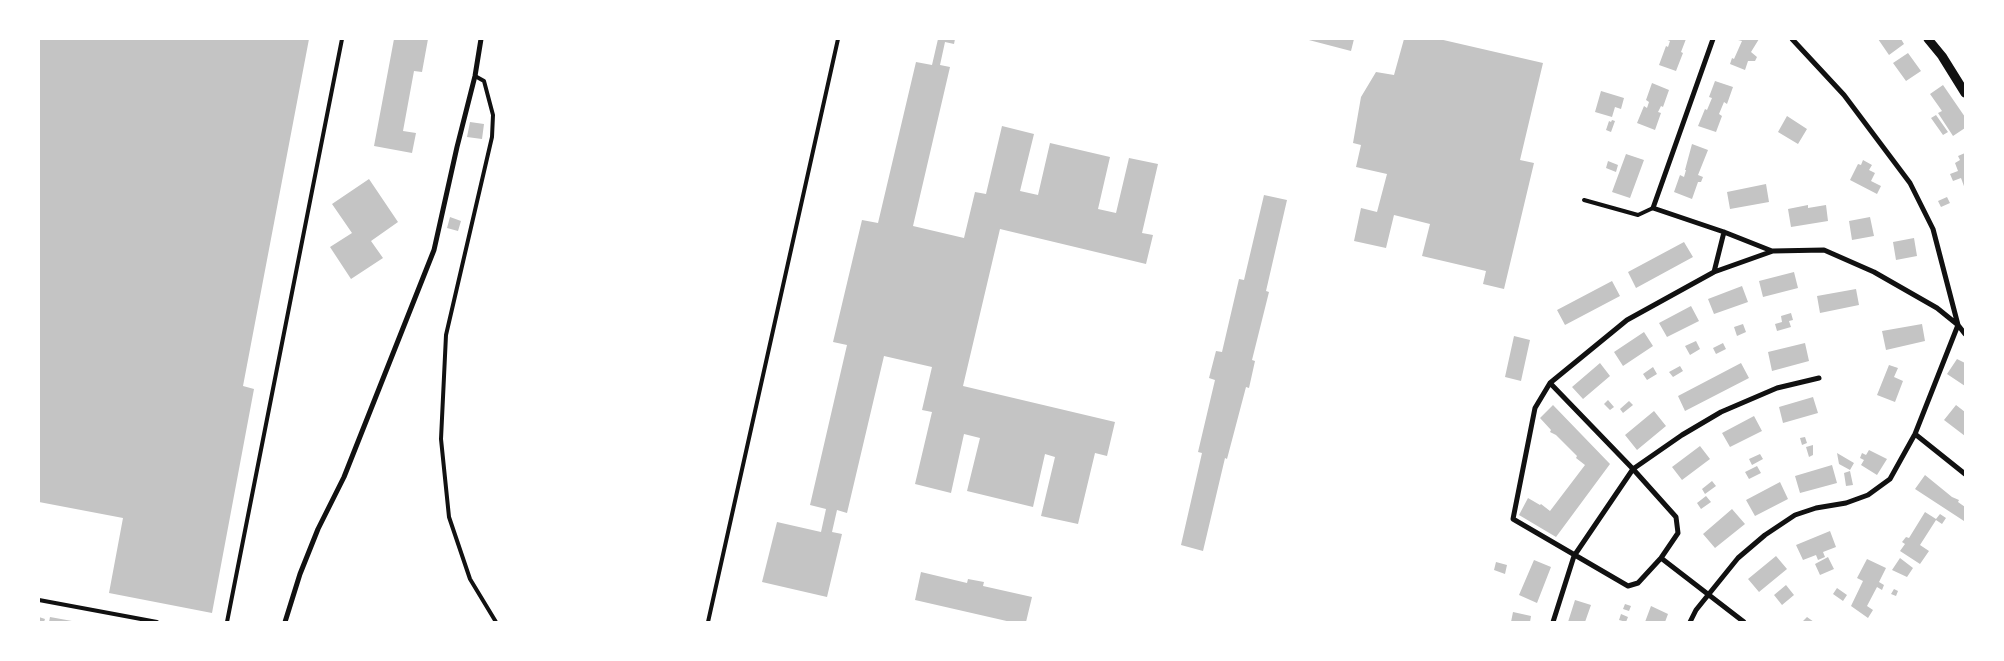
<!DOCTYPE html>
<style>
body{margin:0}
#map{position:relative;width:2004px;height:661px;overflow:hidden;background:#fff;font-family:"DM Sans",sans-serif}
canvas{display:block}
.frame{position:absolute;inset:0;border:40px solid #fff;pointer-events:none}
</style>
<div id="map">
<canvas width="2004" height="661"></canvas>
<div class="frame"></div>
</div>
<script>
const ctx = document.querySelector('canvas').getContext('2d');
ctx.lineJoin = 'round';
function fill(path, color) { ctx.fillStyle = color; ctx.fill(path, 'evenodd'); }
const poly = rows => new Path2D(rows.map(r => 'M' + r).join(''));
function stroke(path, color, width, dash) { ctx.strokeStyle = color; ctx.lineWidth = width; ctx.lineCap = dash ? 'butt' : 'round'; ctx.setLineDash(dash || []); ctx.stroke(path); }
fill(poly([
 [39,39,309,39,243,386,254,389,212,613,109,593,123,518,39,502],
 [394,39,428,39,422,72,414,71,403,131,416,133,412,153,374,146],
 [938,39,955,39,954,44,945,42,940,65,950,67,913,226,964,238,975,192,986,194,1002,126,1034,134,1020,191,1038,195,1050,143,1110,157,1098,209,1116,213,1129,158,1158,164,1142,233,1153,235,1146,264,1000,229,963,386,1115,422,1107,456,1095,453,1078,524,1041,516,1055,457,1045,454,1033,507,967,491,980,438,964,434,951,493,915,484,932,412,922,410,932,367,884,356,847,513,837,510,832,532,842,534,827,597,762,582,777,522,821,532,826,509,810,505,847,345,833,342,862,220,878,223,916,62,932,65],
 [1305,39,1354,39,1351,51],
 [1404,39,1439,39,1543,63,1520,160,1534,163,1504,289,1483,284,1486,271,1422,256,1430,224,1394,215,1386,248,1354,241,1361,208,1377,212,1387,174,1356,167,1361,145,1353,143,1361,97,1376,72,1394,75],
 [1665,39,1686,39,1681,52,1683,53,1676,71,1659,65,1666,46,1668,47,1670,41],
 [1739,39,1759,39,1751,52,1757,57,1755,61,1748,61,1745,70,1730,64,1732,58,1734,59,1742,41,1738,40],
 [1878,39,1901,39,1904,44,1889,55],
 [1908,53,1921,71,1906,81,1893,63],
 [1715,81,1733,87,1727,104,1724,102,1719,114,1722,116,1716,132,1698,126,1705,109,1707,110,1712,98,1709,97],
 [1652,83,1669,90,1663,107,1661,106,1658,112,1661,113,1655,130,1637,123,1644,106,1647,108,1649,102,1646,100],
 [1943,85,1965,117,1965,128,1953,136,1938,113,1942,111,1930,94],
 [1601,91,1624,98,1621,109,1615,107,1612,117,1595,112],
 [1936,115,1948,132,1943,135,1931,118],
 [1787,116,1807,129,1798,144,1778,132],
 [1612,120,1615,121,1611,132,1606,130,1609,121,1611,122],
 [470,122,484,124,482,139,467,137],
 [1692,144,1708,150,1698,175,1703,177,1701,182,1698,182,1692,199,1674,192,1680,175,1684,177,1686,170,1685,170],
 [1965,153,1965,189,1961,178,1953,181,1950,174,1958,171,1955,163,1960,160,1958,156],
 [1626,154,1644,160,1630,198,1612,192],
 [1863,160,1872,165,1869,170,1875,173,1871,181,1881,186,1877,194,1850,180,1858,164,1861,165],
 [1608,161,1618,165,1616,172,1606,168],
 [369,179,398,222,371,241,383,258,351,279,330,247,352,233,332,204],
 [1766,184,1769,202,1730,209,1727,192],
 [1264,195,1287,200,1266,291,1269,292,1252,360,1255,361,1249,388,1246,387,1227,459,1225,458,1203,551,1181,545,1202,453,1198,452,1215,380,1209,378,1216,351,1222,352,1239,279,1244,280],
 [1947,197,1950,203,1941,207,1938,201],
 [1808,205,1808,208,1826,205,1828,221,1791,227,1788,209],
 [450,217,461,221,458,231,447,228],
 [1870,217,1874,236,1852,240,1849,221],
 [1914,238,1917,256,1896,260,1893,242],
 [1684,242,1693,257,1636,288,1628,272],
 [1794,272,1798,288,1763,297,1759,281],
 [1612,281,1620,296,1565,325,1557,310],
 [1742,286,1748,302,1714,314,1708,299],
 [1856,289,1859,305,1820,313,1817,296],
 [1691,306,1699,321,1667,337,1659,323],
 [1791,313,1793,320,1789,321,1791,327,1777,331,1775,324,1782,322,1781,316],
 [1743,324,1746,332,1737,336,1734,327],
 [1922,324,1925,341,1886,350,1882,331],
 [1644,332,1653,346,1623,366,1614,352],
 [1514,336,1530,340,1521,381,1505,377],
 [1696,341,1700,349,1690,355,1685,346],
 [1723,343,1726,349,1716,354,1713,348],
 [1805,343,1809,361,1772,371,1768,352],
 [1957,359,1965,363,1965,386,1947,374],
 [1600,363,1610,376,1583,399,1572,387],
 [1741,363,1749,378,1685,411,1678,396],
 [1889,365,1898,368,1894,377,1903,381,1895,402,1877,395],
 [1680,366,1683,371,1673,377,1669,372],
 [1653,367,1657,374,1647,380,1643,374],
 [1813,397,1818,413,1783,423,1779,407],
 [1608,400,1614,407,1610,410,1604,404],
 [1629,401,1633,405,1623,413,1620,409],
 [1553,405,1610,464,1556,537,1519,515,1528,498,1540,505,1541,504,1550,511,1585,465,1576,458,1577,456,1556,435,1550,432,1551,430,1540,418],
 [1956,405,1965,412,1965,436,1944,420],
 [1654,411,1666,426,1637,450,1625,435],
 [1754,416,1762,431,1730,447,1722,433],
 [1805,437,1807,443,1802,445,1800,438],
 [1813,445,1813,455,1809,457,1806,447],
 [1700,446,1710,459,1682,480,1672,467],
 [1869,450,1887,459,1877,475,1861,465,1864,460,1860,458,1862,453,1866,455],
 [1837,453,1854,463,1850,470,1839,464],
 [1760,454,1763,459,1752,465,1749,459],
 [1832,465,1837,483,1800,493,1795,476],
 [1757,466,1761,473,1749,479,1745,472],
 [1850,471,1853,485,1846,486,1844,473],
 [1925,475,1952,497,1959,500,1958,502,1965,507,1964,521,1915,489],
 [1712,481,1716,486,1705,494,1702,489],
 [1780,482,1788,499,1755,516,1746,500],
 [1706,496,1711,502,1701,509,1697,503],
 [1732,509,1745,524,1715,548,1703,534],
 [1925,512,1936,519,1940,514,1946,518,1942,524,1936,520,1920,545,1929,551,1920,564,1900,551,1905,544,1902,542,1906,537,1909,538],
 [1830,531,1836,547,1823,552,1825,557,1818,560,1816,555,1803,560,1796,545],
 [1776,556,1787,569,1759,592,1748,579],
 [1828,557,1834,569,1820,575,1815,564],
 [1900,558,1913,568,1907,577,1892,570],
 [1867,559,1886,568,1879,582,1884,585,1882,590,1877,587,1867,606,1873,610,1868,618,1851,606,1863,581,1857,578],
 [1534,560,1551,567,1537,603,1519,595],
 [1496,562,1507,565,1505,574,1494,570],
 [921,572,967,583,968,579,984,582,983,586,1032,597,1026,622,1011,622,915,600],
 [1786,585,1794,595,1782,605,1774,595],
 [1837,588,1847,595,1843,601,1833,594],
 [1894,589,1898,591,1896,596,1891,594],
 [1575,600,1591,605,1585,622,1568,622],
 [1625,604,1631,606,1629,611,1623,609],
 [1651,606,1668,614,1665,622,1645,622],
 [1513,612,1531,616,1530,622,1511,622],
 [1621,614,1628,617,1626,622,1619,620],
 [39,617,45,619,44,622,39,622],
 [50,617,72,621,72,622,49,622],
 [1807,617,1814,622,1802,622]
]), '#c4c4c4');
stroke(poly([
 [475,76,484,81,493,115,492,137,446,335,441,439,449,517,470,579,496,622],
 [1584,200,1638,215,1653,208],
 [39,600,157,622],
 [227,622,342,39],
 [708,622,838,39]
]), '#111', 4);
stroke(poly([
 [1713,39,1653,208,1724,232,1772,251],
 [1792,39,1844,95,1910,183,1933,229,1958,325,1965,334],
 [1714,272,1724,232],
 [1550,383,1633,469,1676,517,1678,533,1661,558,1638,583,1628,586,1513,519,1535,408,1550,383,1627,320,1714,272,1773,251,1824,250,1874,272,1937,308,1958,325,1915,434,1890,479,1868,495,1846,503,1816,508,1795,515,1765,535,1738,558,1696,610,1690,622],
 [1915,434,1965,474],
 [1661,558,1744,622],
 [285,622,300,574,318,529,344,477,434,250,457,147,475,76,481,39],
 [1553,622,1574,556,1633,469,1682,435,1721,412,1777,388,1819,378]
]), '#111', 5);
stroke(poly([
 [1928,39,1942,56,1965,93]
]), '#111', 9);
</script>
